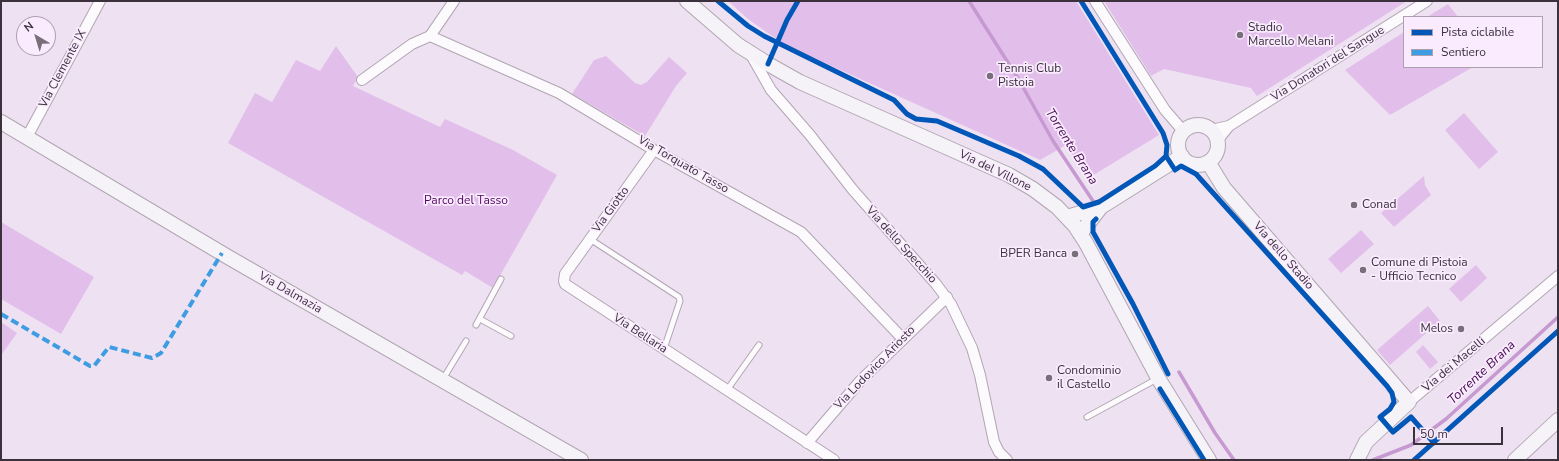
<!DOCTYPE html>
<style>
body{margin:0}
#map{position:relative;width:1559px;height:461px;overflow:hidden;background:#eee1f1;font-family:"Nunito Sans",sans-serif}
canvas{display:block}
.frame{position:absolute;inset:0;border:2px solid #3a313c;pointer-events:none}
.legend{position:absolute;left:1403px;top:16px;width:140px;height:52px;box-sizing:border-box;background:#faebfe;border:1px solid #ada1b0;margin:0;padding:5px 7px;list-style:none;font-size:12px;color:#3a313c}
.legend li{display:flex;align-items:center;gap:8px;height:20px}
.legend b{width:20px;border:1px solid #ada1b0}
.north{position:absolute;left:16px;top:16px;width:40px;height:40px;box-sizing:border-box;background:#faebfe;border:1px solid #ada1b0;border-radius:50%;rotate:322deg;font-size:11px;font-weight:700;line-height:16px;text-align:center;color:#3a313c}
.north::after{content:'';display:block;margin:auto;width:14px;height:18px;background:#796f7b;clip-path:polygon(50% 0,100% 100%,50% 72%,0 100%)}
.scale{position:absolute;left:1413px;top:427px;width:90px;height:18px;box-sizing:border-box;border:2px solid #3a313c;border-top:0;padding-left:5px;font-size:12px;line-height:14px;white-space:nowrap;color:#3a313c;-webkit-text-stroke:3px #faebfe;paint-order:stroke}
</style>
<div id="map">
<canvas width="1559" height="461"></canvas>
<div class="frame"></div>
<ul class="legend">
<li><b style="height:5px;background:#0057b8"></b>Pista ciclabile</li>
<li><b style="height:5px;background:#3e9de2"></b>Sentiero</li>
</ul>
<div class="north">N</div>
<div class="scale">50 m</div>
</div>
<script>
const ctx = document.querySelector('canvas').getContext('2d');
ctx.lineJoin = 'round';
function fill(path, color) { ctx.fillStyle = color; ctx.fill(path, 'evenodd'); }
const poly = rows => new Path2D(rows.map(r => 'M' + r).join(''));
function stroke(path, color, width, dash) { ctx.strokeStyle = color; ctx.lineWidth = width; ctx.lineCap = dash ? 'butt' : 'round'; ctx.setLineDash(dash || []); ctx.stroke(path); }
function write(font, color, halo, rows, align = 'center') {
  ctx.font = font + ' "Nunito Sans",sans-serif'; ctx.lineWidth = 3.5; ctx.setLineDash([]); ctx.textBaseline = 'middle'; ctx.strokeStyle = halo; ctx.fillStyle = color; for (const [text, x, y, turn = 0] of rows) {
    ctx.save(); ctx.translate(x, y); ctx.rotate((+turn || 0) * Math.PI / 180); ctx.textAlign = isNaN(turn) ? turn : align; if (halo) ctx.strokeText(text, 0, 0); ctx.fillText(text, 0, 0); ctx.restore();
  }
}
fill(poly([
 [728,1,1076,1,1159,135,1087,179,1066,145,1040,160,785,45,748,19],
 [1104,1,1407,1,1257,96,1251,88,1164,69,1151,76],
 [1448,4,1458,17,1427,17],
 [1404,32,1404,67,1473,67,1390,115,1345,70],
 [336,46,358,77,353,86,440,127,445,119,513,150,557,175,493,288,465,271,462,275,228,143,255,93,272,102,296,60,320,71],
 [606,56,635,83,641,85,647,82,669,57,687,73,676,86,645,136,572,94,594,60],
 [1464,113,1498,152,1479,169,1445,130],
 [1424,176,1425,185,1431,195,1394,227,1381,213],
 [1,222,94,277,61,334,1,299],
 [1361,230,1374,244,1341,273,1328,259],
 [1476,265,1487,278,1461,302,1449,289],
 [1428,306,1440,321,1390,365,1377,350],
 [1,322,17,333,2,354,1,353],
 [1423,345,1438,362,1430,369,1416,352]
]), '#e2bfeb');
stroke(poly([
 [969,1,1019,80,1053,141,1093,201],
 [1179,372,1215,433,1234,460],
 [1373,460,1411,445,1446,419,1558,317]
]), '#c699d1', 3.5);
const lane = poly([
 [590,239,679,297,680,301,664,349],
 [480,319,511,336],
 [476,325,501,279],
 [443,379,466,341],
 [727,390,759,345],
 [1087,417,1157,379]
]);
const street = poly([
 [1095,1,1165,110,1184,132],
 [430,36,559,93,654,150,801,232,903,339],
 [750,53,771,90,810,135,853,190,936,284,951,304,972,348,980,375,994,442,999,452,1007,460],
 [362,80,412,44,430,36,454,1],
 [1211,130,1229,126],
 [27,137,100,1],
 [1217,141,1229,126,1427,1],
 [654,150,565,274,564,281,565,284,834,460],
 [1409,402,1558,276],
 [807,443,861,380,947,297]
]);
const secondary = poly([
 [687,1,738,45,768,64,800,82,1009,175,1033,189,1057,207,1075,226,1086,243,1158,378,1209,460],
 [1,122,228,257,581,460],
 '1178 145a20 20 0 1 1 40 0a20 20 0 1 1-40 0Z',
 [1208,162,1224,188,1409,402,1366,442,1357,460],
 [1067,217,1101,207,1182,156],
 [1080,234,1101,207],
 [1515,460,1558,420]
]);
stroke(lane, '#b0a6b2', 7);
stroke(street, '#b0a6b2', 12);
stroke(secondary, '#b0a6b2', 16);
stroke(lane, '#fcfafd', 5);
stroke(street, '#fcfafd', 10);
stroke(secondary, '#f6f3f8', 14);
stroke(poly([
 [1,314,90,366,94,366,109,347,152,358,161,353,222,253]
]), '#3e9de2', 4, [8, 4]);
stroke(poly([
 [718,1,748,26,764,36,894,100,907,114,916,119,937,121,1019,156,1043,169,1083,207,1099,202,1155,166,1166,156],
 [1081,1,1163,133,1167,145,1166,156,1175,170,1181,166,1196,174,1387,386,1392,393,1394,402,1390,409,1380,417,1393,432,1411,417,1434,443],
 [768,64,787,20,798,1],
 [1096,219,1093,222,1093,232,1133,304,1168,374],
 [1160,389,1204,460],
 [1414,460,1558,331]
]), '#0057b8', 5);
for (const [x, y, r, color] of [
 [1240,35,4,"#796f7b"],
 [990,76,4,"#796f7b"],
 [1354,205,4,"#796f7b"],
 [1075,254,4,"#796f7b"],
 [1363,270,4,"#796f7b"],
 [1461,329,4,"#796f7b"],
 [1049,378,4,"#796f7b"]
]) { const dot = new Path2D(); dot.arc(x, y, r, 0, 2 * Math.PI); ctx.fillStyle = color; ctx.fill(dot); stroke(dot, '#faebfe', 1.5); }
write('12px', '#3a313c', '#faebfe', [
 ["Stadio",1248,28],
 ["Marcello Melani",1248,42],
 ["Tennis Club",998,69],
 ["Pistoia",998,83],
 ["Conad",1362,205],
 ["BPER Banca",1067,254,"right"],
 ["Comune di Pistoia",1371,263],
 ["- Ufficio Tecnico",1371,277],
 ["Melos",1453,329,"right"],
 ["Condominio",1057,371],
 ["il Castello",1057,385]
], 'left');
write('12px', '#3a313c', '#faebfe', [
 ["Via Donatori del Sangue",1328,64,-32],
 ["Via Clemente IX",63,69,-62],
 ["Via Torquato Tasso",683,165,30],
 ["Via del Villone",995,171,26],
 ["Via Giotto",611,210,-54],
 ["Via dello Specchio",901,245,48],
 ["Via dello Stadio",1283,256,49],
 ["Via Dalmazia",290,293,30],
 ["Via Bellaria",640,334,33],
 ["Via dei Macelli",1454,365,-40],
 ["Via Lodovico Ariosto",875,368,-46]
]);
write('12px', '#530363', '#faebfe', [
 ["Parco del Tasso",466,201]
]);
write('italic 13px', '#430a4f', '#faebfe', [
 ["Torrente Brana",1071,147,58],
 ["Torrente Brana",1482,373,-43]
]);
</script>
